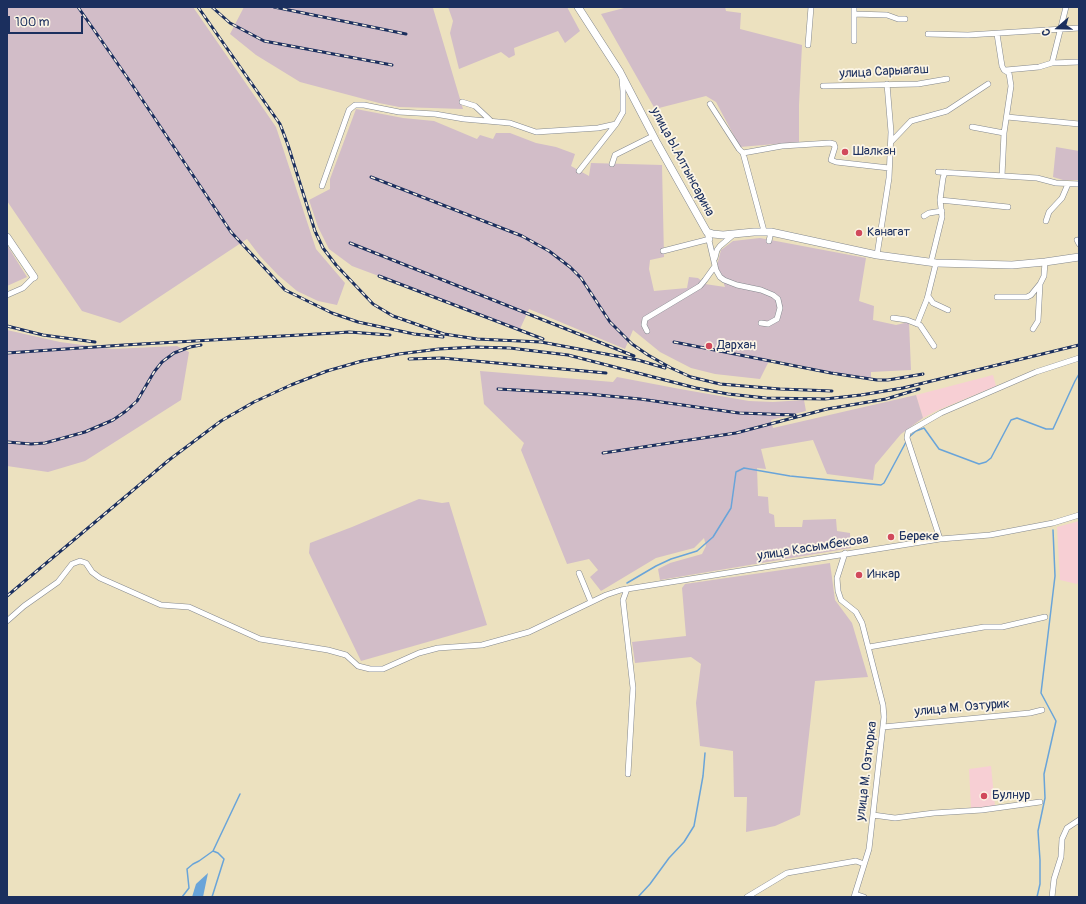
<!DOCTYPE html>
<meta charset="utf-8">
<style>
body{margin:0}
#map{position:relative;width:1086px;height:904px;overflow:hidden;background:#ece1bf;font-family:Pangolin,sans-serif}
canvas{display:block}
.frame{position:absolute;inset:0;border:8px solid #1b2f5e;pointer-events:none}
.north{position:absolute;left:1038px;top:8px;width:40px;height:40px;-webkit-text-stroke:3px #fcf5e5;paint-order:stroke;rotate:250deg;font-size:11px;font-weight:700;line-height:16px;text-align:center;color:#1b2f5e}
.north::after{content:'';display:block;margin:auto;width:14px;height:18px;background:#1b2f5e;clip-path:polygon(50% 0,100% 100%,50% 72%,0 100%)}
.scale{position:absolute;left:8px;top:16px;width:75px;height:18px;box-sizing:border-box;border:2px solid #1b2f5e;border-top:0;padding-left:5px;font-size:12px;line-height:14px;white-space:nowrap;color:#1b2f5e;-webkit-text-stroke:3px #fcf5e5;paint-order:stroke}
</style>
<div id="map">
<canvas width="1086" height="904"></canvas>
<div class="frame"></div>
<div class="north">С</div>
<div class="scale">100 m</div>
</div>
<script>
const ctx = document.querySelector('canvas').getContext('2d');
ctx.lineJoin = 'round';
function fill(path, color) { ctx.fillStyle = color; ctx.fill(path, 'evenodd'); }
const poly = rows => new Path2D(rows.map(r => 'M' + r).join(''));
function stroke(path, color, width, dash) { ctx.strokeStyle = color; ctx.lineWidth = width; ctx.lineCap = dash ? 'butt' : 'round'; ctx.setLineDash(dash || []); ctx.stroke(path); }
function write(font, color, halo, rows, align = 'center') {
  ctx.font = font + ' Pangolin,sans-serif'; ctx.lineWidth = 3.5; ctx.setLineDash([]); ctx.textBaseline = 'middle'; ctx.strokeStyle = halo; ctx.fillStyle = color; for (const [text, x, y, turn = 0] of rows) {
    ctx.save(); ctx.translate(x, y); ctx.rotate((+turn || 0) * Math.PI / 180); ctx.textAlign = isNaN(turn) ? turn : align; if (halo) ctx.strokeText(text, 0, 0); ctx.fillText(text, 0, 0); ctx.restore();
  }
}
fill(poly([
 [993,375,996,386,936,411,923,418,916,395],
 [1079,521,1079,580,1077,584,1060,580,1057,527],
 [991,766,995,806,971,808,969,769]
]), '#f7cfd4');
fill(poly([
 [7,7,193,7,276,127,316,249,345,283,337,305,318,301,297,291,278,275,260,256,247,239,120,323,82,311,7,201],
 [244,7,432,7,433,8,463,109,399,107,379,103,300,82,256,55,230,34],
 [448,7,567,7,580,31,565,43,558,31,514,48,515,55,509,58,501,52,459,69,450,33,453,21],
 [628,7,725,7,726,11,741,13,740,29,802,45,799,105,799,142,740,147,716,102,706,96,655,109,601,14],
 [356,109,403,118,434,121,477,139,480,135,493,139,496,133,510,133,536,143,556,147,575,154,571,166,589,176,591,163,662,165,664,257,650,260,649,269,654,291,687,288,689,277,698,278,705,284,725,287,717,265,721,250,733,241,760,238,866,258,859,301,874,306,873,320,896,325,909,322,911,370,871,372,871,378,846,375,770,359,760,379,715,374,691,368,660,352,633,330,625,349,529,309,520,329,352,266,329,249,318,227,309,200,330,189,330,179],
 [1056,147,1079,151,1079,180,1063,180,1053,177],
 [7,245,27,277,7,286],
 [7,330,60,342,112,349,177,346,189,352,181,400,85,461,48,472,7,466],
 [480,371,613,382,617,377,680,389,749,401,773,402,804,400,806,411,771,420,773,428,916,395,923,418,901,434,875,465,873,480,827,474,813,440,761,449,766,469,757,468,758,496,768,497,769,513,774,515,775,527,802,527,803,520,836,519,837,531,850,533,851,548,660,580,658,569,670,563,702,554,706,546,704,538,694,548,656,558,601,591,590,577,598,570,589,559,567,564,521,450,524,443,484,404],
 [419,499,442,503,449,502,487,625,361,661,309,553,310,543,352,527],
 [830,563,835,600,852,623,868,677,815,681,800,815,775,826,746,832,747,797,734,797,733,751,700,746,696,703,701,664,691,657,635,663,632,642,686,636,682,588,685,584]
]), '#d2bdc8');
fill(poly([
 [208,873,203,897,192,897,196,884]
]), '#69a4d9');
stroke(poly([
 [909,437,916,431,924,428,939,449,979,464,986,462,991,458,1011,420,1017,418,1046,429,1053,429,1075,381,1079,374],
 [627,583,656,566,671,559,697,551,713,537,731,508,736,472,744,468,790,476,881,485,884,483,906,442],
 [182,897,189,888,187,869,193,864,199,861,213,851,240,794],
 [212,897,224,859,218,853,213,851],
 [638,897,650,884,669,858,684,842,694,826,703,776,705,753],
 [1037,897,1040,884,1040,860,1038,831,1045,798,1044,774,1056,721,1041,693,1055,576,1053,530]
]), '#69a4d9', 1.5);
const street = poly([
 [854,7,854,41],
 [854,14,887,15,898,19,905,19],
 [928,34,968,35,1079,28],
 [997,34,1002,66,1004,70,1009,73,1011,86,1004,133,1002,176],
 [808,45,811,7],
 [1052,63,1066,7],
 [1006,70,1039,67,1052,63,1079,62],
 [823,86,918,84,947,79],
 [462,102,475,106,490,120],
 [710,104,739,149,743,153,764,231],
 [1007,117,1079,124],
 [972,127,1004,133],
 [891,142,911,121,947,111,988,84],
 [743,153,782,146,830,143,834,144,835,147,831,160,836,162,889,168],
 [612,164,615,155,653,136],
 [579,171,616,124,623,112,623,91,622,79],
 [938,172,1037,178,1056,183,1079,184],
 [322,186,349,110,355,105,364,105,399,112,435,114,464,119,510,123,536,132,598,128,616,124],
 [940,200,1008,207],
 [924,216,929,213,942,211],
 [1046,221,1049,212,1062,198,1068,184],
 [707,232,716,270,720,277,724,280,737,285,761,290,773,295,778,299,780,308,777,319,768,324,761,323],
 [1077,240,1079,244],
 [769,241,771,232],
 [663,251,710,239],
 [877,255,889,178,891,132,887,84],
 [715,258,717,250,720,246,733,235],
 [931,262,942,217,940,200,943,178,945,172],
 [7,295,23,288,34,277],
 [928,296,933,303,948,310],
 [997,297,1027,297,1031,295,1040,284],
 [893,318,907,320,920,325,934,346],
 [917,324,927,299,936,263],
 [1033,329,1038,321,1040,284,1044,276,1045,262],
 [647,331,644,325,645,319,700,286,705,280,715,266],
 [940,539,907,438,908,432,941,413,1036,372,1079,358],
 [845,553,837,578,838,591,841,600,856,612,862,623,883,705,884,717,869,849,854,897],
 [579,573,591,602],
 [627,589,623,600,633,688,628,774],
 [7,621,24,606,58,582,72,564,80,561,86,563,92,572,100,578,161,605,189,607,260,639,328,650,346,655,358,666,370,669,383,669,419,653,438,648,482,645,529,632,606,595,621,590,940,539,990,535,1053,523,1079,515],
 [869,647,984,627,1002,627,1045,617],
 [883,727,1030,713,1042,710],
 [873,815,895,818,934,813,982,810,1040,802],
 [855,894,864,897],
 [747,897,787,873,856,861,864,864],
 [1052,897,1054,879,1061,857,1062,839,1067,828,1079,820]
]);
const secondary = poly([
 [578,7,620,72,657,143,707,232,713,234,723,235,754,232,771,232,877,255,936,263,1012,265,1045,262,1079,257],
 [7,237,34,277]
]);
stroke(street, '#84888e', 6);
stroke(secondary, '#84888e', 8);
stroke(street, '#fff', 5);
stroke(secondary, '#fff', 7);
const rail = poly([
 [78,7,129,80,231,232,285,290,332,313,358,322,414,334,443,337],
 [198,7,280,124,288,145,315,231,323,248,336,265,373,304,393,316,444,334,477,339,541,342,638,360,665,368],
 [212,7,230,23,264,41,392,65],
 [274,7,406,34],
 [371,177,522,236,549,251,570,267,581,278,610,322,632,344,648,355,671,368,691,377,720,384,780,389,832,391],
 [350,243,634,356],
 [379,276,543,339],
 [7,326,43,335,95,342],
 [674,342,831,373,877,380,888,380,923,374],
 [7,353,124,345,335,333,349,332,390,335],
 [409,359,442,358,606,373],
 [498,389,588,394,640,399,739,413,795,415],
 [7,442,31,444,45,443,85,432,113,420,126,411,137,401,154,372,162,362,174,353,190,347,201,345],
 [603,453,736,433,827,409,886,399,919,389],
 [7,596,169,460,221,421,254,402,291,385,327,371,362,361,399,354,439,349,475,347,510,348,568,355,696,388,728,394,766,398,825,399,861,395,903,388,1079,345]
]);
stroke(rail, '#1b2f5e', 3);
stroke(rail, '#fcf5e5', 1.5, [4.5]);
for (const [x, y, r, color] of [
 [845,152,4,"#d1495b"],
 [859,233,4,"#d1495b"],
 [709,346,4,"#d1495b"],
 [891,537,4,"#d1495b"],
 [859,575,4,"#d1495b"],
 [984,796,4,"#d1495b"]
]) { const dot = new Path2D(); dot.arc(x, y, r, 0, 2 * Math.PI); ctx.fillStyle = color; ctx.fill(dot); stroke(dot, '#fcf5e5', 1.5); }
write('13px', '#1b2f5e', '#fcf5e5', [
 ["улица Сарыагаш",884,72,-3],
 ["улица Ы.Алтынсарина",682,162,62],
 ["улица Касымбекова",813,548,-9],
 ["улица М. Озтурик",962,708,-5],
 ["улица М. Озтюрка",867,771,-83]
]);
write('13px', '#1b2f5e', '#fcf5e5', [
 ["Шалкан",853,152],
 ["Канагат",867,233],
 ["Дархан",717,346],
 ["Береке",899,537],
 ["Инкар",867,575],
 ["Булнур",992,796]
], 'left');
</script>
